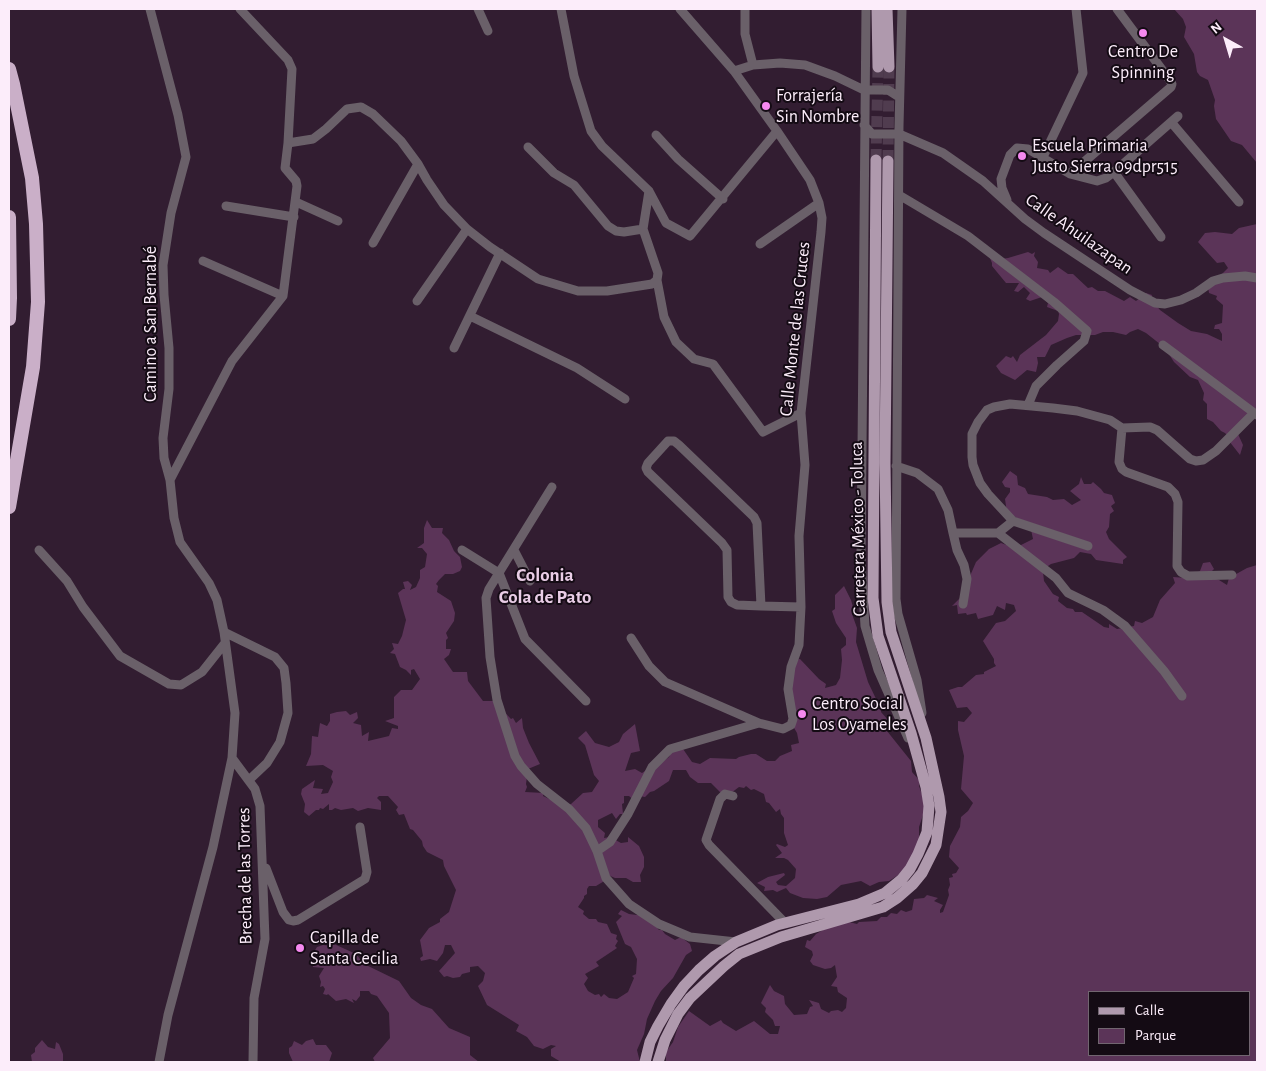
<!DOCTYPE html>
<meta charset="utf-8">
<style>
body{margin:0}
#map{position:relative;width:1266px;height:1071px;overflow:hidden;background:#321d31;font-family:"Alegreya Sans",sans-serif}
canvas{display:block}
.frame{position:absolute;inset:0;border:10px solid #fcedfa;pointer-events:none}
.legend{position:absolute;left:1088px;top:991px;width:162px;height:65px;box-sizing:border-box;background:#140b14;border:1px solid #716570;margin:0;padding:6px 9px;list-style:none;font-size:15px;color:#fcedfa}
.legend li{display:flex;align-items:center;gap:10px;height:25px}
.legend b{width:25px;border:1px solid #716570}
.north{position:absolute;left:1201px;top:15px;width:50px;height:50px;-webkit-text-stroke:4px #140b14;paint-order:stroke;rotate:321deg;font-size:14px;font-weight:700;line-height:20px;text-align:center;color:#fcedfa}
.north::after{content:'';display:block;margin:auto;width:18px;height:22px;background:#fcedfa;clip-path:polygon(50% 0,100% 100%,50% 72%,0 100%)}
</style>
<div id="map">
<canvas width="1266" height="1071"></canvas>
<div class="frame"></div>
<ul class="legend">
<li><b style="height:6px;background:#af99ad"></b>Calle</li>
<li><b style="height:14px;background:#5b3458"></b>Parque</li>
</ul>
<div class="north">N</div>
</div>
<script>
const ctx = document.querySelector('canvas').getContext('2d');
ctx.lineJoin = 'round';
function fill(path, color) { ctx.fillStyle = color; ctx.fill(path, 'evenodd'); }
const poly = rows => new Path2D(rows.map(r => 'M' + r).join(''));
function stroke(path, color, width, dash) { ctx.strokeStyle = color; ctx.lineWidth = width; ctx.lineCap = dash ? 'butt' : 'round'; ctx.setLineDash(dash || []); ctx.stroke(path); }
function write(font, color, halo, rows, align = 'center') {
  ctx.font = font + ' "Alegreya Sans",sans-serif'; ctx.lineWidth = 4; ctx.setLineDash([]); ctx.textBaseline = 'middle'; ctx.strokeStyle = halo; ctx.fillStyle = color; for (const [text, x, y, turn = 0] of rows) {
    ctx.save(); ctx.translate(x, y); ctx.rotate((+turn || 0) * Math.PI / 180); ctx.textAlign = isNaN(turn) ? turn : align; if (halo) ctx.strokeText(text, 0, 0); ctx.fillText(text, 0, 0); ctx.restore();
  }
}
fill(poly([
 [1174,9,1257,9,1257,163,1242,145,1231,141,1216,119,1214,106,1215,100,1208,80,1200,76,1197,72,1194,54,1184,37,1186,27,1183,19],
 [1257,224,1257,413,1238,434,1243,445,1240,455,1229,441,1230,438,1225,433,1221,431,1213,422,1207,419,1207,404,1203,400,1204,393,1198,380,1190,377,1174,362,1165,348,1146,333,1138,329,1130,332,1126,335,1113,332,1103,332,1095,335,1076,335,1067,338,1051,345,1045,357,1037,357,1038,363,1036,372,1027,370,1015,380,1001,373,996,366,1006,356,1011,358,1013,356,1017,362,1020,355,1046,335,1058,321,1059,314,1058,311,1047,307,1048,303,1042,297,1030,301,1026,299,1030,293,1024,287,1018,292,1014,291,1019,283,1006,283,992,266,992,263,989,256,1001,259,1008,258,1028,252,1032,254,1035,252,1034,256,1038,262,1037,268,1048,270,1050,273,1058,267,1068,274,1073,274,1088,288,1092,287,1098,291,1105,291,1124,301,1130,297,1136,301,1146,293,1152,295,1151,299,1160,310,1178,323,1191,331,1207,334,1222,341,1222,334,1219,329,1214,329,1215,325,1222,323,1223,305,1216,299,1217,296,1209,293,1207,281,1220,276,1228,268,1224,262,1217,263,1198,242,1205,233,1215,232,1232,234,1239,228],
 [1010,471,1017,476,1018,485,1025,488,1028,494,1047,497,1053,500,1064,499,1072,505,1081,500,1070,491,1079,484,1081,477,1084,484,1091,484,1093,482,1101,489,1104,493,1112,495,1115,503,1111,506,1114,511,1110,514,1109,527,1106,532,1109,539,1127,557,1123,560,1123,564,1096,560,1091,554,1080,552,1074,558,1051,564,1045,568,1043,572,1044,581,1053,594,1059,597,1058,601,1067,608,1073,609,1075,612,1082,612,1104,627,1109,628,1109,624,1117,629,1134,626,1135,621,1142,623,1153,617,1160,600,1175,583,1173,577,1187,578,1200,571,1203,563,1210,562,1214,569,1212,571,1211,577,1219,580,1227,585,1229,578,1247,568,1257,565,1257,1062,666,1062,666,1052,673,1042,678,1027,689,1011,710,1026,721,1020,723,1023,736,1031,754,1021,770,1034,778,1034,780,1026,775,1026,773,1020,765,1012,766,1008,761,1003,770,985,774,991,784,996,785,1004,794,1015,807,1014,810,1007,813,1006,809,1000,819,1003,821,1009,829,1013,831,1011,838,1010,842,1012,846,1008,847,998,838,992,837,987,831,986,837,977,835,965,831,968,825,969,813,965,810,961,813,955,812,951,805,947,807,940,810,941,816,934,828,927,849,922,857,924,859,922,877,921,881,917,887,917,891,913,897,914,901,910,906,912,912,910,914,899,924,898,927,895,938,898,934,901,943,905,940,910,940,913,943,912,949,895,948,890,950,885,949,878,953,877,952,874,956,873,959,868,949,857,950,846,960,827,961,817,968,811,973,803,961,789,964,756,958,730,958,721,964,722,972,713,967,707,957,708,949,690,958,687,962,687,976,675,984,674,984,672,996,666,994,663,994,659,983,641,996,623,1005,621,1016,611,1014,605,1006,603,1005,610,997,606,993,615,978,619,976,613,967,615,966,613,958,614,957,605,952,606,961,597,976,562,989,549,1001,543,1015,548,1033,539,1030,525,1007,513,1005,499,1010,492,1010,488,1005,487,1002,482],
 [1090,992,1250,992,1250,1055,1090,1055],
 [427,520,432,528,443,528,442,533,449,540,454,551,460,557,462,567,460,571,453,574,445,574,439,580,436,584,438,586,437,592,451,601,455,613,454,621,446,633,448,638,446,640,446,649,451,649,449,655,444,659,453,672,467,672,468,681,483,701,494,701,511,719,513,718,516,723,522,718,523,728,529,743,540,764,528,769,526,784,527,787,525,792,544,793,543,796,564,806,571,804,583,793,592,792,599,781,594,775,585,745,578,738,586,731,595,743,609,747,619,742,623,734,635,724,640,751,631,753,625,771,635,769,642,773,657,763,661,763,669,757,671,752,683,749,692,762,700,764,710,758,736,759,739,757,751,754,756,754,767,761,775,761,780,756,792,751,791,745,799,743,797,733,790,721,789,708,794,660,800,659,819,679,826,684,825,688,836,685,840,678,842,660,841,649,846,645,846,638,836,623,832,611,835,609,835,595,844,586,851,600,853,607,852,614,857,628,856,642,868,682,877,701,882,706,881,712,888,720,883,719,887,731,911,761,912,772,920,781,919,786,922,794,926,813,923,815,919,827,919,847,903,872,889,881,879,882,870,886,861,881,841,885,827,897,817,899,803,898,790,893,786,888,777,892,773,890,764,891,765,887,757,883,768,877,784,873,785,875,776,882,778,885,786,886,795,878,796,869,788,860,784,858,775,858,782,853,776,845,777,844,785,847,788,845,784,833,784,818,781,814,780,809,776,812,769,803,766,802,764,794,754,789,751,790,746,786,744,788,739,787,731,793,722,794,711,783,698,783,690,777,686,770,673,770,669,781,654,791,650,792,645,797,639,796,637,803,629,796,624,796,624,803,622,804,623,814,620,814,616,819,612,813,598,820,598,827,605,833,604,838,610,837,621,843,628,842,628,837,639,846,644,857,644,867,640,875,641,882,633,882,626,878,615,878,608,875,606,880,596,886,589,886,587,889,587,894,584,896,584,898,578,907,584,911,583,914,589,919,596,919,598,922,607,924,611,933,617,935,616,939,618,941,615,946,617,948,596,962,599,966,585,974,588,978,584,984,588,991,595,995,599,994,601,997,604,994,609,998,617,999,628,992,634,978,632,976,636,974,637,959,631,947,625,944,616,922,622,916,618,914,621,910,629,914,637,915,644,913,659,930,662,930,665,934,675,940,681,937,690,944,692,951,686,955,673,978,661,991,655,1001,647,1019,644,1034,637,1050,640,1062,561,1062,551,1056,551,1049,556,1046,551,1045,543,1049,534,1046,527,1037,516,1031,519,1025,487,1005,478,986,483,981,485,973,478,966,470,967,470,972,462,974,460,977,453,978,447,976,444,977,439,971,455,953,451,945,445,945,443,953,437,961,430,959,421,961,420,958,423,956,420,940,429,928,440,922,440,919,449,912,456,890,444,866,443,860,427,852,423,846,422,841,413,830,410,829,404,814,399,815,396,810,398,807,388,796,379,796,377,798,381,802,381,810,368,808,358,811,353,808,341,810,335,808,332,810,329,810,329,804,323,809,320,808,319,810,316,810,309,816,304,812,305,804,301,794,302,789,315,780,313,788,323,789,321,794,328,793,333,782,331,777,333,771,323,765,306,766,311,754,312,736,318,737,320,723,327,726,330,721,330,714,337,712,346,711,350,715,357,712,358,718,353,723,361,725,362,736,369,732,368,741,389,736,392,728,398,729,398,726,385,721,394,718,394,697,401,690,412,690,420,679,414,669,411,670,411,675,406,670,400,667,395,654,390,653,394,649,392,643,398,644,402,636,406,620,398,593,403,589,405,589,403,582,408,581,412,585,410,590,416,587,420,578,420,570,425,567,427,554,422,548,417,548,424,543,424,528],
 [334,944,356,954,364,964,399,981,411,998,421,1005,432,1009,449,1028,470,1037,470,1055,479,1062,375,1062,373,1058,390,1038,389,1013,377,996,371,994,369,991,360,991,360,996,356,1001,352,999,354,1003,346,999,336,1001,328,994,327,995,323,994,325,989,323,986,320,987,321,982,319,976,324,968,313,967,311,957,317,947,323,945,332,946],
 [313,1039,316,1045,326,1045,332,1053,329,1062,293,1062,289,1053,289,1048,292,1046,294,1041,302,1045,306,1041],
 [42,1040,48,1047,55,1049,56,1042,59,1044,63,1054,63,1062,32,1062,31,1055,35,1052,35,1048]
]), '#5b3458');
stroke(poly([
 [876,160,878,67],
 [888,161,889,67]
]), '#503c4f', 11, [11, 5.5]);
stroke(poly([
 [150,9,178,115,186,157,171,213,163,265,164,295,169,348,169,389,163,438,164,458,170,480,174,518,180,542,209,583,217,600,224,632,235,713,232,758,213,847,168,1015,159,1062],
 [240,9,288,60,292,69,288,143],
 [478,9,488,31],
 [561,9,574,76,591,131,602,146,649,191,666,223,690,236,777,131],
 [745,9,745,34,753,65],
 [866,9,861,558,863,593,865,626,878,670,908,738],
 [902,9,899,126,896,599,898,614,917,680,922,713],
 [734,71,753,65,780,63,805,65,835,76,864,90,888,90,899,97],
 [1171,122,1239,202],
 [864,125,872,134,899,134,943,153,983,181,1025,219,1044,233,1130,290,1155,303,1165,304,1181,300,1196,293,1213,281,1223,278,1245,276,1257,278],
 [656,135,678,159,723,199],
 [528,147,554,173,574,185,608,226,616,231,624,232,643,229],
 [1043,157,1083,73,1076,9],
 [1114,172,1161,237],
 [1070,174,1171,87,1172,84,1169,79,1117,9],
 [649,191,643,229,658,273,657,280],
 [899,195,968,236,1054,302,1087,331,1084,341,1057,365,1036,386,1028,405],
 [1007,200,1002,188,1001,179,1010,155,1017,148,1028,149,1070,174,1097,181,1106,178,1114,172,1178,116],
 [296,202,338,221],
 [226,206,294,217],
 [373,243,418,164],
 [760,244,819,203],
 [203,261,283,296],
 [417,301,467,229],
 [470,316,577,368,625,399],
 [1163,345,1257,415],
 [454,348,500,253],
 [1122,428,1119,462,1122,469,1126,472,1168,487,1175,494,1178,502,1177,566,1181,572,1188,576,1232,575],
 [896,466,917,473,938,489,948,510,953,533,998,533,1013,521,988,494,980,483,973,465,972,457,972,434,978,422,987,410,994,407,1010,404,1053,408,1077,411,1110,420,1122,428,1150,427,1157,430,1190,459,1196,461,1203,460,1216,451,1254,413],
 [170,480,232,361,283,296,297,186,296,181,285,168,288,143,313,139,326,129,347,109,361,107,373,114,401,141,418,164,427,180,444,205,467,229,490,247,538,279,578,291,607,291,652,284,657,280,664,317,676,342,694,359,713,364,763,432,801,413],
 [552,487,489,589,486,598,490,657,497,700,515,756,521,766,537,784,569,809,586,828,597,851,606,878,629,904,659,924,690,937,736,942],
 [1013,521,1088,546],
 [953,533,957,550,964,565,967,579,963,604],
 [998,533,1056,578,1068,593,1103,610,1125,626,1164,671,1182,696],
 [39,550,67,581,83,607,120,656,169,684,181,685,202,672,225,643],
 [462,550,499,573,525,639,586,701],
 [514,550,530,581],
 [761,606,737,605,731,602,728,597,727,550,722,543,648,472,646,468,648,463,668,441,674,441,679,445,754,517,757,523,761,606,801,607],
 [224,632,275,657,284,668,286,683,288,713,280,742,267,763,249,780],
 [631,638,649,666,665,682,759,723,783,729,791,725,793,719,788,689,791,667,799,645,801,607,799,536,805,465,801,413,821,232,822,218,819,203,810,180,777,131,734,71,680,9],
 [232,758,255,789,260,806,265,939,254,998,253,1062],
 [733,796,725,794,720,799,706,840,709,845,785,923],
 [597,851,610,842,628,814,652,767,670,749,759,723],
 [266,868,283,912,289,920,293,921,298,920,365,879,367,872,360,827]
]), '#6a6069', 9);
stroke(poly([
 [877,9,878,67],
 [887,9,889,67],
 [645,1062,650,1042,658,1026,671,1004,684,986,699,970,715,956,736,942,777,925,859,904,885,893,902,879,910,869,918,854,927,832,929,806,926,787,911,733,878,636,873,598,876,160],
 [658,1062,665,1040,678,1014,690,998,724,966,739,954,781,937,883,907,897,898,913,884,922,873,936,845,941,812,939,797,926,738,891,632,887,602,885,463,888,161]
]), '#af99ad', 11);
stroke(poly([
 [9,69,13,84,32,178,36,224,38,302,33,367,9,507],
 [9,217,10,298,9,319]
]), '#caafc8', 14);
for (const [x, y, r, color] of [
 [1143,33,5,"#f589ef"],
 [766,106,5,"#f589ef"],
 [1022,156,5,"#f589ef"],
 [802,714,5,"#f589ef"],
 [300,948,5,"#f589ef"]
]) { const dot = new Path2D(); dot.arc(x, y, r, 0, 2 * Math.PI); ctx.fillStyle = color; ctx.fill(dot); stroke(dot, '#140b14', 2); }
write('18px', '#fcedfa', '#140b14', [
 ["Centro De",1143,52,"center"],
 ["Spinning",1143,73,"center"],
 ["Forrajería",776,96],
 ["Sin Nombre",776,117],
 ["Escuela Primaria",1032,146],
 ["Justo Sierra 09dpr515",1032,167],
 ["Centro Social",812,704],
 ["Los Oyameles",812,725],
 ["Capilla de",310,938],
 ["Santa Cecilia",310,959]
], 'left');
write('18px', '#fcedfa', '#140b14', [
 ["Calle Ahuilazapan",1079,234,35],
 ["Camino a San Bernabé",151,324,-90],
 ["Calle Monte de las Cruces",795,329,-84],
 ["Carretera México - Toluca",858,529,-91],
 ["Brecha de las Torres",245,876,-91]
]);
write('bold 19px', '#e9cde6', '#140b14', [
 ["Colonia",545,575],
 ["Cola de Pato",545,597]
]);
</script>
